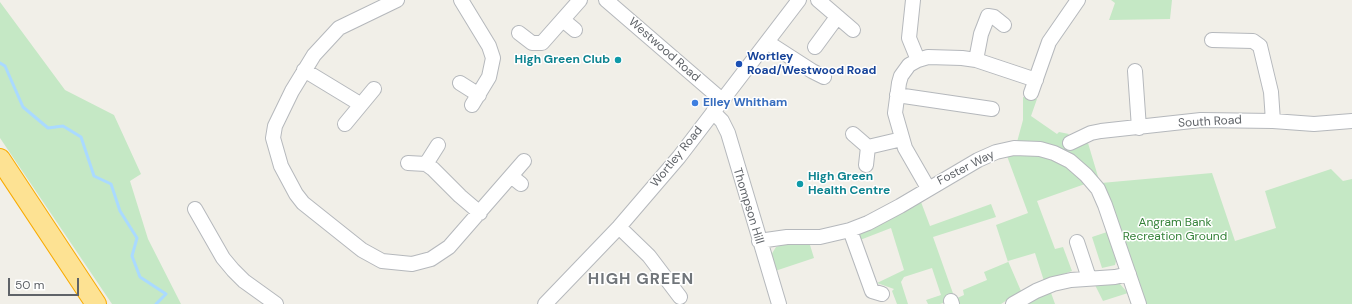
<!DOCTYPE html>
<style>
body{margin:0}
#map{position:relative;width:1352px;height:304px;overflow:hidden;background:#f1efe8;font-family:"DM Sans",sans-serif}
canvas{display:block}
.scale{position:absolute;left:8px;top:278px;width:71px;height:18px;box-sizing:border-box;border:2px solid #5f6368;border-top:0;padding-left:5px;font-size:12px;line-height:14px;white-space:nowrap;color:#5f6368;-webkit-text-stroke:3px #fff;paint-order:stroke}
</style>
<div id="map">
<canvas width="1352" height="304"></canvas>
<div class="scale">50 m</div>
</div>
<script>
const ctx = document.querySelector('canvas').getContext('2d');
ctx.lineJoin = 'round';
function fill(path, color) { ctx.fillStyle = color; ctx.fill(path, 'evenodd'); }
const poly = rows => new Path2D(rows.map(r => 'M' + r).join(''));
function stroke(path, color, width, dash) { ctx.strokeStyle = color; ctx.lineWidth = width; ctx.lineCap = dash ? 'butt' : 'round'; ctx.setLineDash(dash || []); ctx.stroke(path); }
function write(font, color, halo, rows, align = 'center') {
  ctx.font = font + ' "DM Sans",sans-serif'; ctx.lineWidth = 3; ctx.setLineDash([]); ctx.textBaseline = 'middle'; ctx.strokeStyle = halo; ctx.fillStyle = color; for (const [text, x, y, turn = 0] of rows) {
    ctx.save(); ctx.translate(x, y); ctx.rotate((+turn || 0) * Math.PI / 180); ctx.textAlign = isNaN(turn) ? turn : align; if (halo) ctx.strokeText(text, 0, 0); ctx.fillText(text, 0, 0); ctx.restore();
  }
}
fill(poly([
 [1111,0,1172,0,1170,19,1109,20,1115,3],
 [0,2,65,90,114,115,141,174,130,181,148,239,181,304,112,304,0,138],
 [1023,97,1037,99,1031,116,1057,134,1059,132,1069,134,1062,143,1068,150,1077,144,1088,143,1099,180,1017,142,1023,120],
 [1012,155,1044,156,1074,170,1085,184,1037,201,1055,249,1063,247,1072,271,1044,281,1035,253,1008,261,1021,291,1001,304,957,304,955,299,940,304,928,304,926,300,941,295,932,268,904,277,901,282,908,304,897,304,892,291,894,289,877,283,904,270,891,228,860,240,859,233,921,202,930,226,991,204,996,217,933,237,955,299,964,295,963,290,987,280,984,272,1008,262,996,225,1028,213,1007,156],
 [1331,169,1343,181,1352,179,1352,304,1144,304,1101,183,1212,173,1235,241,1276,228,1265,191],
 [1107,232,1116,261,1115,265,1102,268,1092,237],
 [785,244,810,245,814,258,775,271,771,255,776,247],
 [1094,283,1120,284,1128,293,1103,301],
 [1050,290,1055,304,1021,304]
]), '#c5e8c5');
stroke(poly([
 [0,63,5,66,23,107,48,128,63,126,81,137,94,176,111,184,120,211,137,238,132,256,140,277,166,294,156,304]
]), '#aadaff', 3);
const minor = poly([
 [397,0,339,28,314,55,292,91,275,126,273,138,281,166,296,194,303,203,362,250,382,261,412,264,431,259,449,247,524,161],
 [461,0,489,46,493,58,489,77,472,105],
 [606,0,722,100],
 [818,0,853,30],
 [913,0,909,38,918,60],
 [563,20,575,30],
 [519,33,532,43,542,43,580,0],
 [1212,40,1253,41,1260,46,1271,92,1273,121],
 [767,42,812,71,824,77],
 [815,47,837,17],
 [976,60,981,34,988,16,994,17,1004,25],
 [304,70,360,104],
 [1135,71,1139,128],
 [460,83,479,95],
 [1031,93,1049,42,1078,0],
 [897,95,992,109],
 [713,112,722,121,728,133,779,304],
 [345,124,374,89],
 [853,134,868,147],
 [1070,143,1091,133,1101,131,1201,120,1273,121,1314,124,1352,121],
 [408,163,426,164,433,169,460,196,480,213],
 [426,164,438,145],
 [866,165,868,147,902,139],
 [511,176,521,184],
 [928,188,905,148,895,113,899,83,901,76,909,65,918,60,928,57,962,58,976,60,1036,80],
 [195,209,223,258,233,270,244,281,276,304],
 [619,227,649,256,680,297],
 [850,230,872,291,882,294],
 [759,241,787,237,820,237,850,230,868,223,900,206,978,160,996,152,1014,148,1040,149,1054,153,1070,161,1086,175,1098,189,1105,205,1139,304],
 [1077,242,1089,278],
 [951,301,952,304],
 [545,304,619,227,679,157,799,0],
 [1013,304,1036,291,1053,284,1071,280,1115,277,1129,274]
]);
const highway = poly([
 [0,159,96,304]
]);
stroke(minor, '#b5b8bc', 16);
stroke(highway, '#f9ab00', 22);
stroke(minor, '#fff', 14);
stroke(highway, '#fde293', 20);
for (const [x, y, r, color] of [
 [618,60,4,"#0f9aa8"],
 [739,64,4,"#1a4fb4"],
 [695,103,4,"#3f7fe0"],
 [800,184,4,"#0f9aa8"]
]) { const dot = new Path2D(); dot.arc(x, y, r, 0, 2 * Math.PI); ctx.fillStyle = color; ctx.fill(dot); stroke(dot, '#fff', 1.5); }
write('12px', '#5f6368', '#fff', [
 ["Westwood Road",664,50,41],
 ["South Road",1210,122,-3],
 ["Wortley Road",677,157,-51],
 ["Foster Way",966,168,-27],
 ["Thompson Hill",748,206,73]
]);
write('bold 12px', '#164399', '#fff', [
 ["Wortley",747,57],
 ["Road/Westwood Road",747,71]
], 'left');
write('bold 12px', '#0d838f', '#fff', [
 ["High Green Club",610,60],
 ["High Green",808,177,"left"],
 ["Health Centre",808,191,"left"]
], 'right');
write('bold 12px', '#366cbe', '#fff', [
 ["Elley Whitham",703,103]
], 'left');
write('12px', '#348238', '#fff', [
 ["Angram Bank",1175,223],
 ["Recreation Ground",1175,237]
]);
ctx.letterSpacing = '1px';
write('bold 16px', '#70757a', '#fff', [
 ["HIGH GREEN",641,280]
]);
ctx.letterSpacing = '0px';
</script>
